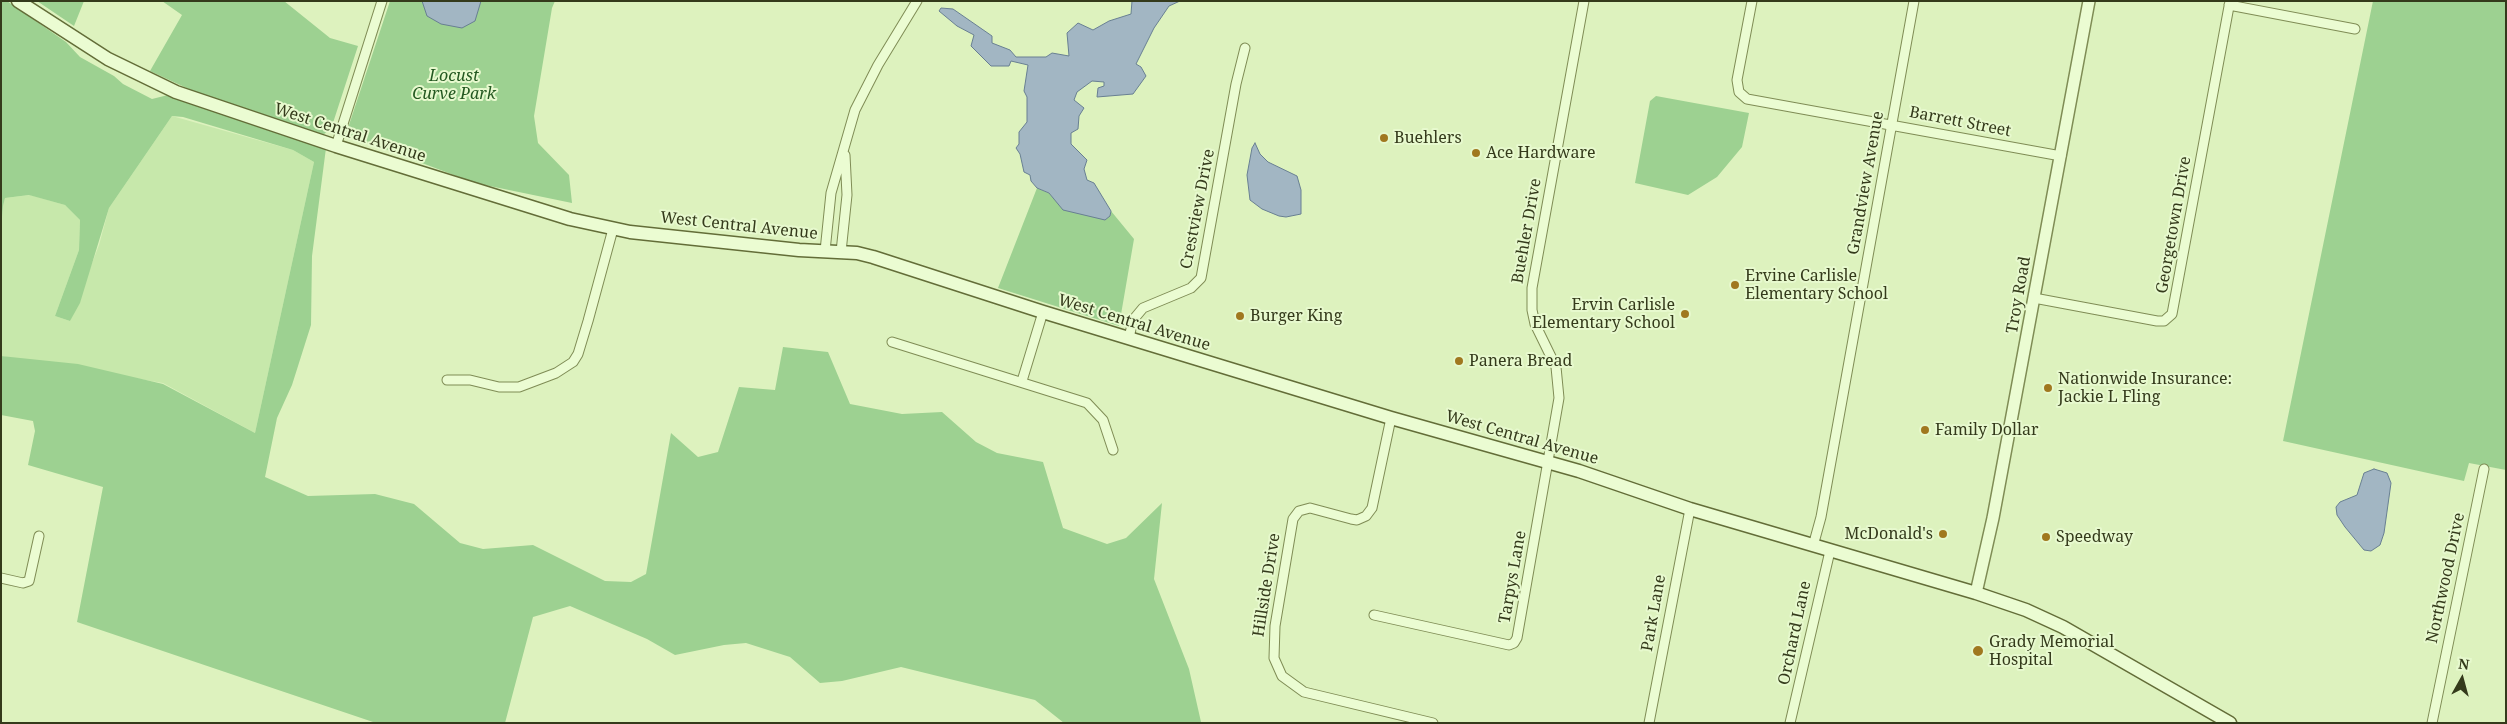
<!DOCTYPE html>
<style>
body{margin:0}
#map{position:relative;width:2507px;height:724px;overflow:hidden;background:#ddf2be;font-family:"Noto Serif",serif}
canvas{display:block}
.frame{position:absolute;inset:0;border:2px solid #343a1b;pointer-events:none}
.north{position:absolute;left:2437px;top:654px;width:50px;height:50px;-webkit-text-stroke:4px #e7f9ce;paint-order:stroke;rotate:7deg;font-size:14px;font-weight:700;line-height:20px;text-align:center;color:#343a1b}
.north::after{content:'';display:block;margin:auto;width:18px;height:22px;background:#343a1b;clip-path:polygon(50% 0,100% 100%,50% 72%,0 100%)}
</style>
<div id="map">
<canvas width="2507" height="724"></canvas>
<div class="frame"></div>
<div class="north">N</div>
</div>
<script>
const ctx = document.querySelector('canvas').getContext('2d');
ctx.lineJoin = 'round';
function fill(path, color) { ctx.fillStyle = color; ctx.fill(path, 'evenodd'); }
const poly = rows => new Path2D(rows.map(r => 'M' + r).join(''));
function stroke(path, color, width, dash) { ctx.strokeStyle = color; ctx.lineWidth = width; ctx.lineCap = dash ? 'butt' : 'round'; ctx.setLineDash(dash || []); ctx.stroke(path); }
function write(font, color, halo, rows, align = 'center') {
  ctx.font = font + ' "Noto Serif",serif'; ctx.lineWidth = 4; ctx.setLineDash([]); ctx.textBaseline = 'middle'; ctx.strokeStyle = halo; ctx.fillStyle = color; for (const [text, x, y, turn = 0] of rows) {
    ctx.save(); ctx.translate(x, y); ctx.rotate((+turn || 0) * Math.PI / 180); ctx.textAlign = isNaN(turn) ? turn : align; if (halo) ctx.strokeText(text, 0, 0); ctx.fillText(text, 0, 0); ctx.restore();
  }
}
fill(poly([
 [172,116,293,150,314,162,255,433,163,383,1,356,1,229,3,206,5,198,30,195,65,205,80,220,79,250,55,316,70,321,99,245,109,208]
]), '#c7e8ab');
fill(poly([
 [1,1,7,1,66,42,80,57,114,76,123,84,152,99,168,95,326,148,312,256,311,325,292,385,277,418,265,477,308,496,375,494,414,504,460,543,483,549,533,545,605,581,631,582,646,574,671,433,698,457,718,452,739,387,775,390,783,347,828,352,850,404,902,414,942,412,976,442,997,453,1043,462,1063,528,1107,544,1126,538,1162,503,1154,579,1189,669,1201,722,1206,723,1064,723,1035,700,901,667,842,681,820,683,790,657,746,643,724,645,675,655,647,639,570,606,533,617,505,723,376,723,77,622,103,487,28,465,35,431,33,421,1,415,1,356,78,364,163,384,255,433,314,162,293,150,183,117,172,116,109,208,80,303,70,321,55,316,79,250,80,220,65,205,29,195,5,198,3,206,1,229],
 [37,1,84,1,74,26],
 [162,1,284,1,330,38,358,46,331,129,324,134,308,132,193,91,150,71,182,15],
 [390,1,555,1,552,8,534,116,538,143,569,175,572,203,475,183,353,137,347,131],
 [2373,1,2506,1,2506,470,2469,463,2464,481,2283,441],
 [1656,96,1749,113,1742,147,1717,177,1688,195,1635,183,1650,101],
 [1037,188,1049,193,1058,203,1110,216,1111,211,1134,239,1119,326,998,288]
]), '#9dd191');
const water = poly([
 [422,1,481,1,475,21,462,28,441,24,427,16,422,1],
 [1132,1,1180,1,1169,6,1154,28,1136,64,1141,67,1146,76,1133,94,1097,97,1098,88,1104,86,1104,82,1092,81,1077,92,1074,100,1084,108,1079,116,1078,129,1071,133,1071,144,1087,160,1084,169,1087,180,1094,183,1111,211,1110,216,1105,220,1063,210,1049,193,1037,188,1031,181,1030,175,1024,172,1020,154,1016,148,1019,144,1019,132,1027,122,1027,97,1024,91,1028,65,1011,61,1009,66,991,66,971,46,974,35,957,26,939,11,941,8,953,9,992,36,992,43,1010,50,1016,57,1046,57,1052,53,1069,56,1067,33,1078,23,1093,30,1109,21,1131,14,1132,1],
 [1255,143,1260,154,1268,162,1297,176,1301,190,1301,214,1286,217,1279,216,1262,209,1250,200,1247,175,1252,148,1255,143],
 [2374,469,2387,473,2391,483,2384,533,2380,545,2371,551,2364,550,2345,527,2337,515,2336,507,2340,502,2357,495,2364,473,2374,469]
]);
fill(water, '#a2b6c3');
stroke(water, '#687f92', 1);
const minor = poly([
 [1752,1,1737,80,1739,92,1747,99,2061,156],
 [2229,5,2355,29],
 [336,146,382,1],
 [825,251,831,193,855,110,878,65,917,1],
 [841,252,847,195,845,155],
 [2034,298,2157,321,2164,321,2172,314,2230,1],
 [1129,338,1133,320,1143,308,1191,288,1201,278,1236,84,1245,48],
 [892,342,1087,403,1103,420,1113,450],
 [447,380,470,380,499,387,519,387,556,373,573,362,578,354,588,321,613,229],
 [1022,381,1043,312],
 [1391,418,1372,508,1366,516,1357,520,1351,519,1310,508,1299,511,1293,519,1275,626,1274,658,1282,676,1304,692,1433,723],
 [1813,546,1821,517,1914,1],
 [1,578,23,583,29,581,39,536],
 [1374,615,1509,645,1514,643,1517,638,1559,398,1556,367,1535,324,1532,310,1532,288,1584,1],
 [1649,723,1690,509],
 [1790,723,1830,551],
 [2432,723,2484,469]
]);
const tertiary = poly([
 [1976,593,1993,518,2089,1]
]);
const secondary = poly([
 [18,1,108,59,176,92,336,146,570,219,630,232,799,250,857,253,873,257,1043,312,1391,418,1579,471,1690,509,1976,593,2026,610,2063,627,2230,723]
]);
stroke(minor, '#7f8c55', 11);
stroke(tertiary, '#7f8c55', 14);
stroke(secondary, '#636d38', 15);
stroke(minor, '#ebfcd2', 9);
stroke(tertiary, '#ebfcd2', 11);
stroke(secondary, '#ebfcd2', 12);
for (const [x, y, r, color] of [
 [1384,138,5,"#a0781f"],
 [1476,153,5,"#a0781f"],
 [1735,285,5,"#a0781f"],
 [1685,314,5,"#a0781f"],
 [1240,316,5,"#a0781f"],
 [1459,361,5,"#a0781f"],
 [2048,388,5,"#a0781f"],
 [1925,430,5,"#a0781f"],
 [1943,534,5,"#a0781f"],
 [2046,537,5,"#a0781f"],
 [1978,651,6,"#a0781f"]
]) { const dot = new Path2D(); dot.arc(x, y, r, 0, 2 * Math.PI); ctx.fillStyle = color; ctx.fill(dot); stroke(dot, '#e7f9ce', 2); }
write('italic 16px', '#235820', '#e7f9ce', [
 ["Locust",454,76],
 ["Curve Park",454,94]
]);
write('16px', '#343a1b', '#e7f9ce', [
 ["Barrett Street",1960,122,11],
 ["West Central Avenue",350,133,18],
 ["Grandview Avenue",1866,183,-80],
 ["Crestview Drive",1198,209,-79],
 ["Georgetown Drive",2174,225,-80],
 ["West Central Avenue",739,226,6],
 ["Buehler Drive",1527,231,-80],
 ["Troy Road",2019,295,-80],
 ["West Central Avenue",1134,323,17],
 ["West Central Avenue",1522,438,16],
 ["Tarpys Lane",1513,577,-80],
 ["Northwood Drive",2446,578,-78],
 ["Hillside Drive",1267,585,-81],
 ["Park Lane",1654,613,-80],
 ["Orchard Lane",1795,633,-78]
]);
write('16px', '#343a1b', '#e7f9ce', [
 ["Buehlers",1394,138],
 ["Ace Hardware",1486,153],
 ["Ervine Carlisle",1745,276],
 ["Elementary School",1745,294],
 ["Ervin Carlisle",1675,305,"right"],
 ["Elementary School",1675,323,"right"],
 ["Burger King",1250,316],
 ["Panera Bread",1469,361],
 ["Nationwide Insurance:",2058,379],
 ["Jackie L Fling",2058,397],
 ["Family Dollar",1935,430],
 ["McDonald's",1933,534,"right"],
 ["Speedway",2056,537],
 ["Grady Memorial",1989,642],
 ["Hospital",1989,660]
], 'left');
</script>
